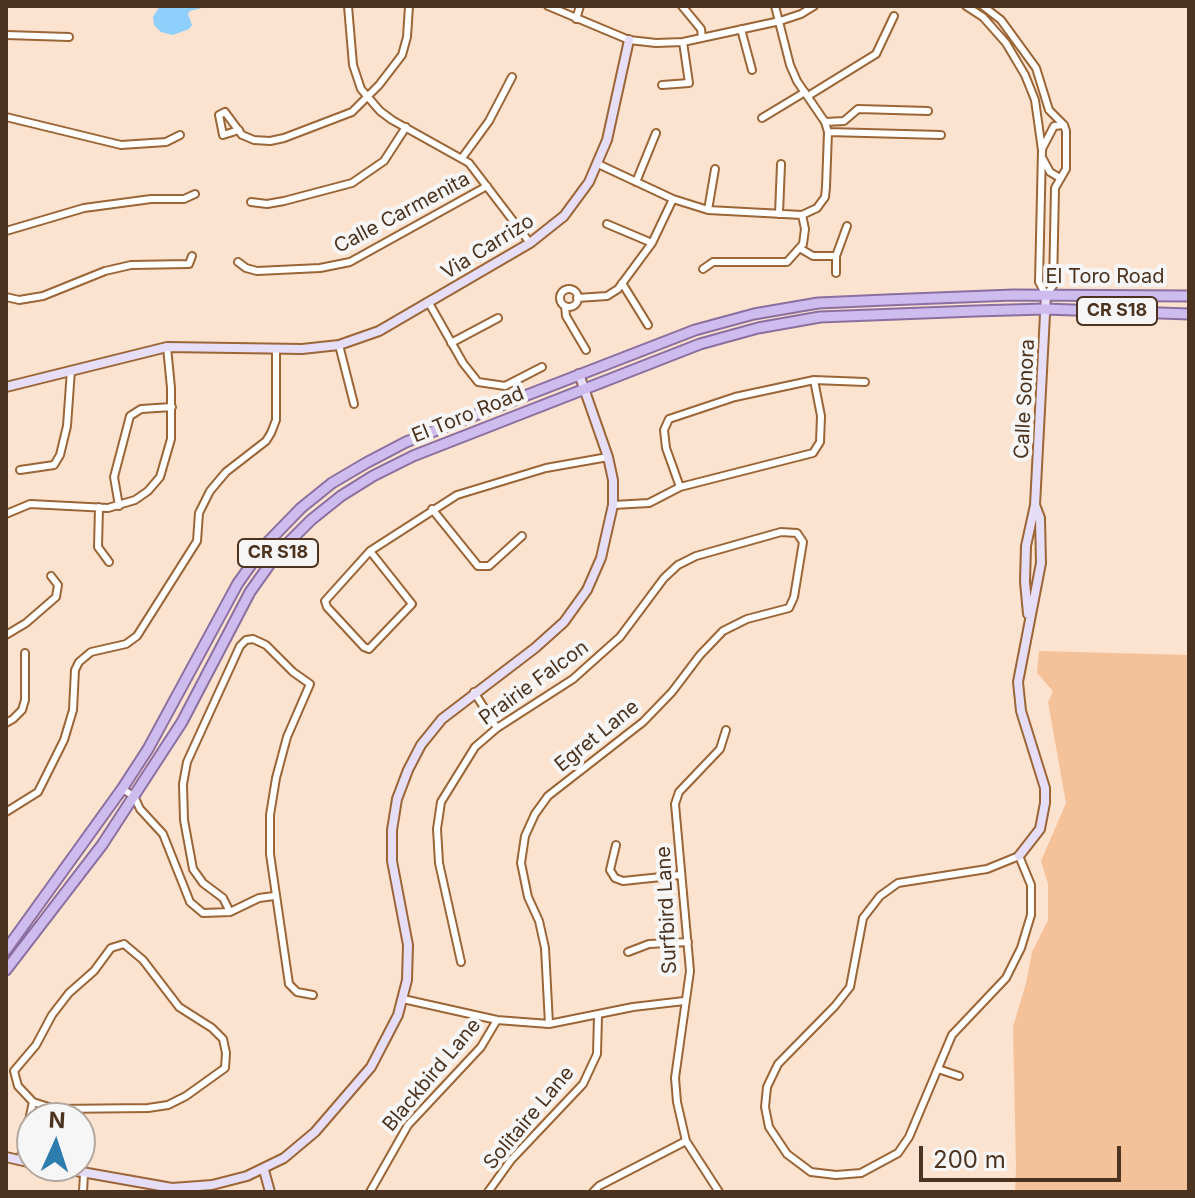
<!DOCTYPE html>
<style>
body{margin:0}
#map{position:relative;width:1195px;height:1198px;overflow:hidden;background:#fce3d0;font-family:Inter,sans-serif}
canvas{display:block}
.frame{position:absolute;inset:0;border:8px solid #4b331f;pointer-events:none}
.north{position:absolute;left:16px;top:1102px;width:80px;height:80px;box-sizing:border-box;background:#f6f6f6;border:2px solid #b2a8a0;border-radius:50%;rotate:3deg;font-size:22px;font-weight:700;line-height:32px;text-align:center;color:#4b331f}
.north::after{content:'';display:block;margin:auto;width:28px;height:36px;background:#2c7dae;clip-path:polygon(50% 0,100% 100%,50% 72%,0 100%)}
.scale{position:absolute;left:919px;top:1146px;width:202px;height:36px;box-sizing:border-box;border:4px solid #4b331f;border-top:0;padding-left:10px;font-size:24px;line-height:28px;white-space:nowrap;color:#4b331f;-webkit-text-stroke:6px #f6f6f6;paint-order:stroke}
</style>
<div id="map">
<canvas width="1195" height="1198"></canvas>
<div class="frame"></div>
<div class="north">N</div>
<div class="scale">200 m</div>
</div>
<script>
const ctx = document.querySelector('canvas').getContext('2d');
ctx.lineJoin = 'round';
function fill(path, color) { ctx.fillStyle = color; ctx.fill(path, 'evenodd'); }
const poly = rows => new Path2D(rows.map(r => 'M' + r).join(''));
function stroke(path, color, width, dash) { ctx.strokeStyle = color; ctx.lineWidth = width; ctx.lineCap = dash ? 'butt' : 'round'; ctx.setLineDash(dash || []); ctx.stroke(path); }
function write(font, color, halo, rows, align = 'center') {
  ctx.font = font + ' Inter,sans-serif'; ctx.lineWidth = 8; ctx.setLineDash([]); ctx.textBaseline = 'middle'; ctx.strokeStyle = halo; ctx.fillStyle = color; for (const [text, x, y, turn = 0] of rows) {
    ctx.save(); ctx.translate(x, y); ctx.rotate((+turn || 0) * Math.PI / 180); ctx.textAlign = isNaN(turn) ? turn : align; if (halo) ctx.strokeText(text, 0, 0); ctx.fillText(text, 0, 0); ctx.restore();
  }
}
fill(poly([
 [1039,651,1189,655,1189,1192,1015,1192,1016,1167,1013,1027,1026,983,1032,952,1048,920,1048,884,1041,861,1066,803,1048,702,1053,691,1037,673]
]), '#f5c198');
fill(poly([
 [160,6,209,6,190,11,188,14,192,25,189,29,173,35,161,32,154,25,153,17]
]), '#8ecffc');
const street = poly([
 [348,6,353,65,361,89,380,111,392,120,469,163,530,243],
 [548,6,629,40,656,43,683,42,780,21,801,14,814,6],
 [682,6,701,29,702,38],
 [966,6,983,17,1006,43,1025,75,1035,100,1042,150,1039,282,1046,295,1053,286,1055,188,1066,169,1066,131,1064,125,1049,110,1036,68,1001,20,983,6],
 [576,19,580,6],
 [741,29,752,70],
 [6,35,69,37],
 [662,85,689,83,683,42],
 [808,96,876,54,894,16],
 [6,117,121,145,166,142,180,135],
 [762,118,805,92],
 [825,122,844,121,858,109,928,111],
 [239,130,223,135,219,115,225,112,242,135,254,140,270,141,284,138,352,112,379,85,402,55,407,37,409,6],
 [828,132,941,135],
 [1042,149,1054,126,1064,125],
 [462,158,489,121,512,77],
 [1043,159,1050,172,1060,178],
 [598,164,673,199,708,210,802,215,817,208,825,197,826,187,828,132,825,122,797,81,790,65,775,6],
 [636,182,656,133],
 [251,202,267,204,284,201,352,183,384,161,406,127],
 [708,210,715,169],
 [779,214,781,164],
 [607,224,652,243],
 [6,231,84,208,151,199,184,199,195,194],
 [801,249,813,256,836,256],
 [238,262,246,268,257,271,320,268,350,262,487,186],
 [703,269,713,262,787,262,803,244,805,229,802,215],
 [836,273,836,256,847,226],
 [622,283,648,325],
 '560 298a9 9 0 1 1 18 0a9 9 0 1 1-18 0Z',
 [6,297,19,300,43,296,105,271,131,265,189,264,192,256],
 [577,298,607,296,618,289,652,243,673,199],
 [429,303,463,363,478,382,505,386,542,367],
 [565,306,566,316,586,350],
 [451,343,498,318],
 [339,345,354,404],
 [20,470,54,465,60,455,67,426,71,370],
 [680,487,666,448,664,430,669,419,735,397,814,380,865,382],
 [613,505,649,503,680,487,813,453,820,442,821,416,814,380],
 [119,506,114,477,130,416,141,409,172,407],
 [99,507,98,547,109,562],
 [432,509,478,566,489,566,522,536],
 [6,514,30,504,108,508,135,500,148,491,160,477,171,439,171,388,167,347],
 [370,551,412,604,369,649,364,647,327,607,325,601,370,551,457,495,546,468,608,457],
 [6,635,26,623,56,597,58,585,51,576],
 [474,692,497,728],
 [6,723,13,719,22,710,25,700,25,653],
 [122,789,134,796,140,809,163,834,190,902,203,913,230,912,259,898,274,896],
 [6,812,38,792,64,740,73,710,75,670,79,662,91,652,126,644,137,636,197,541,199,513,210,491,226,472,266,441,271,433,276,420,276,348],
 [616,845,610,870,615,878,623,881,680,875],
 [1019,856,1031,885,1031,915,1021,948,1006,978,952,1035,909,1137,898,1153,861,1173,836,1175,811,1172,787,1154,769,1127,765,1107,767,1087,778,1064,835,1006,850,987,863,918,880,896,898,883,987,869,1019,856],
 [230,912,223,898,203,883,193,869,184,820,183,784,187,762,240,646,246,640,253,639,266,645,293,672,310,684,287,737,276,778,270,815,270,854,289,984,297,992,313,995],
 [124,944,143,960,179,1007,212,1028,223,1039,226,1053,225,1068,186,1096,168,1105,148,1108,55,1109,33,1102,18,1086,14,1071,36,1045,52,1015,69,993,94,971,111,948,124,944],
 [628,952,649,944,688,942],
 [461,962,439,863,437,829,441,802,475,747,497,728,573,679,620,637,664,578,678,565,696,556,781,532,797,533,803,542,794,597,789,608,747,619,723,631,700,655,672,692,643,722,548,796,535,814,525,836,521,863,528,897,539,921,545,948,549,1024],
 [403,999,497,1020,549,1024,633,1007,684,1001],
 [938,1069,959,1076],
 [20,1161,33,1102],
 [83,1192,84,1174],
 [370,1192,408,1125,481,1047,497,1020],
 [488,1192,511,1160,583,1084,597,1054,598,1016],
 [593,1192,599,1186,686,1141],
 [719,1192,686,1141,677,1102,675,1078,690,971,675,804,679,792,720,749,726,730]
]);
const secondary = poly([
 [6,387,167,347,302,349,339,345,379,331,530,243,564,216,589,182,607,140,629,40],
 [1028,614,1025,582,1026,546,1035,505,1046,295],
 [1019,856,1040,829,1045,803,1045,788,1021,711,1018,682,1041,563,1040,518,1035,505],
 [6,1157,32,1163],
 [48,1166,172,1188,212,1185,247,1176,284,1158,315,1132,371,1067,398,1015,407,980,408,945,392,861,392,830,397,799,408,770,421,745,442,719,535,648,564,622,587,590,601,558,613,505,613,480,608,457,579,374],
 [264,1170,270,1192]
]);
const primary = poly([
 [6,950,122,789,148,749,238,583,266,544,301,508,332,483,366,463,406,442,695,330,754,314,818,303,886,300,1013,295,1189,296],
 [6,970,102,845,182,722,250,592,277,554,311,520,341,496,373,476,413,456,700,344,758,328,820,317,975,311,1045,309,1189,314]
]);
stroke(street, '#9c6536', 10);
stroke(secondary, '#9c6536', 12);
stroke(primary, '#8b6f9f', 13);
stroke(street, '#fff', 6);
stroke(secondary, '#e6ddf7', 8);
stroke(primary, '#cebcef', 9);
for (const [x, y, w] of [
 [1117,311,80],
 [278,553,80]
]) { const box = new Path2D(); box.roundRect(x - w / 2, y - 14, w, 28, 6); ctx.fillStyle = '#f6f6f6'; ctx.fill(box); stroke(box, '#4b331f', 2); }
write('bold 18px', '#4b331f', null, [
 ["CR S18",1117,311],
 ["CR S18",278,553]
]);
write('20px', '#4b331f', '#f6f6f6', [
 ["Calle Carmenita",402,213,-28],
 ["Via Carrizo",488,247,-32],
 ["El Toro Road",1105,277],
 ["Calle Sonora",1025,399,-87],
 ["El Toro Road",468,415,-22],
 ["Prairie Falcon",534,683,-36],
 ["Egret Lane",597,736,-39],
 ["Surfbird Lane",667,910,-93],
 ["Blackbird Lane",432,1075,-50],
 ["Solitaire Lane",529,1118,-50]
]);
</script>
